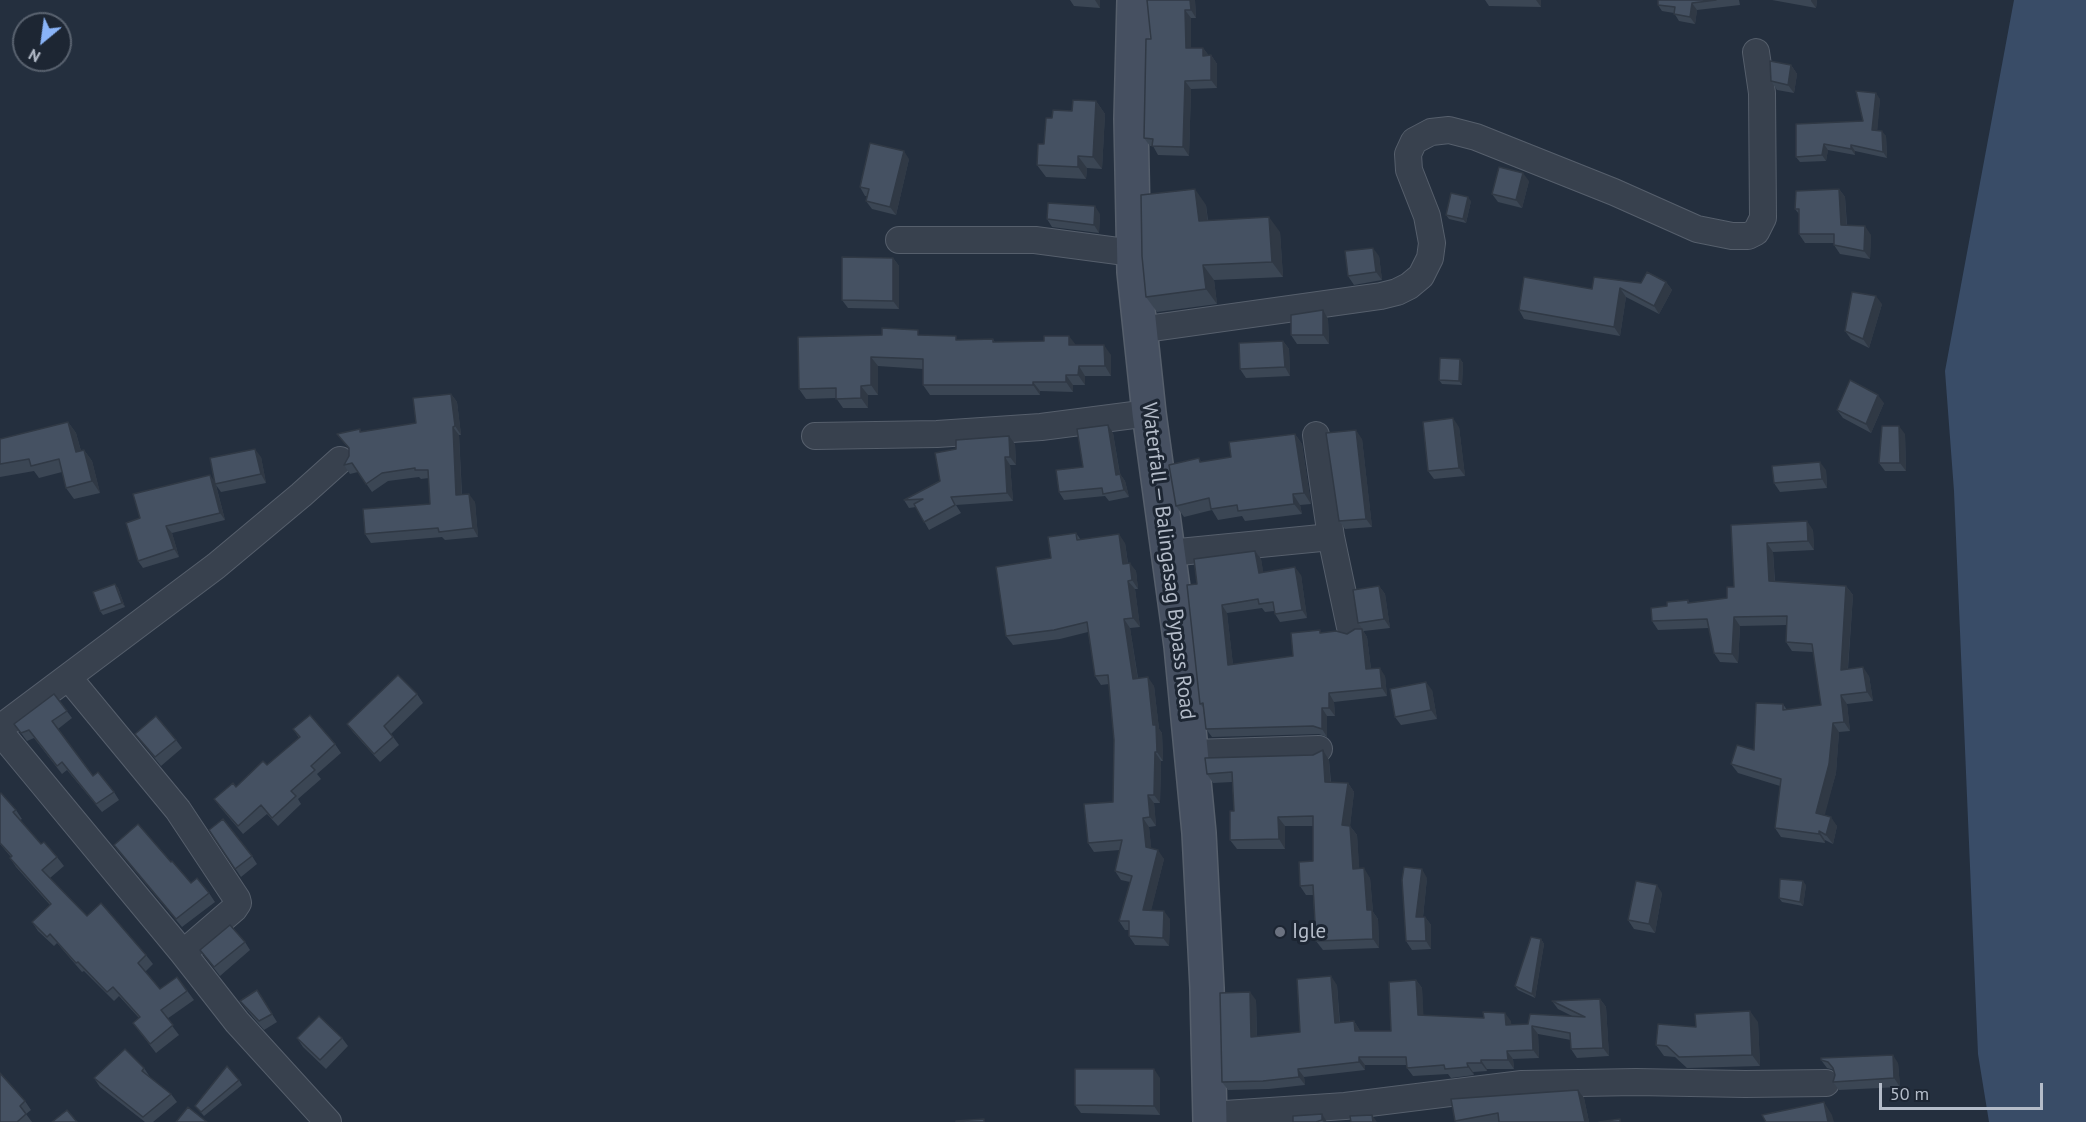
<!DOCTYPE html>
<meta charset="utf-8">
<style>
body{margin:0}
#map{position:relative;width:2086px;height:1122px;overflow:hidden;background:#242f3e;font-family:"PT Sans",sans-serif}
canvas{display:block}
.north{position:absolute;left:12px;top:12px;width:60px;height:60px;box-sizing:border-box;background:#1d2633;border:2px solid #59626f;border-radius:50%;rotate:209deg;font-size:16px;font-weight:700;line-height:24px;text-align:center;color:#b4bcc9}
.north::after{content:'';display:block;margin:auto;width:21px;height:27px;background:#8ab4f8;clip-path:polygon(50% 0,100% 100%,50% 72%,0 100%)}
.scale{position:absolute;left:1879px;top:1083px;width:164px;height:27px;box-sizing:border-box;border:3px solid #b4bcc9;border-top:0;padding-left:8px;font-size:18px;line-height:21px;white-space:nowrap;color:#b4bcc9;-webkit-text-stroke:4px #1d2633;paint-order:stroke}
</style>
<div id="map">
<canvas width="2086" height="1122"></canvas>
<div class="north">N</div>
<div class="scale">50 m</div>
</div>
<script>
const ctx = document.querySelector('canvas').getContext('2d');
ctx.lineJoin = 'round';
function fill(path, color) { ctx.fillStyle = color; ctx.fill(path, 'evenodd'); }
const poly = rows => new Path2D(rows.map(r => 'M' + r).join(''));
function stroke(path, color, width, dash) { ctx.strokeStyle = color; ctx.lineWidth = width; ctx.lineCap = dash ? 'butt' : 'round'; ctx.setLineDash(dash || []); ctx.stroke(path); }
function write(font, color, halo, rows, align = 'center') {
  ctx.font = font + ' "PT Sans",sans-serif'; ctx.lineWidth = 6; ctx.setLineDash([]); ctx.textBaseline = 'middle'; ctx.strokeStyle = halo; ctx.fillStyle = color; for (const [text, x, y, turn = 0] of rows) {
    ctx.save(); ctx.translate(x, y); ctx.rotate((+turn || 0) * Math.PI / 180); ctx.textAlign = isNaN(turn) ? turn : align; if (halo) ctx.strokeText(text, 0, 0); ctx.fillText(text, 0, 0); ctx.restore();
  }
}
fill(poly([
 [2014,0,2086,0,2086,1122,1989,1122,1978,1054,1954,491,1945,371]
]), '#394c67');
const street = poly([
 [899,240,1035,240,1133,253],
 [1139,330,1381,296,1397,292,1409,286,1421,276,1430,258,1432,243,1427,216,1409,170,1408,154,1414,141,1431,132,1449,130,1476,137,1614,192,1697,229,1732,236,1748,236,1756,232,1763,218,1762,93,1756,52],
 [1316,435,1331,537,1350,627],
 [815,436,937,434,1041,427,1149,413],
 [1169,553,1331,537],
 [68,677,178,810,237,899,238,903,234,909,183,953],
 [0,728,216,566,301,495,340,460],
 [0,732,183,953,237,1022,328,1122],
 [1192,753,1319,749],
 [1210,1115,1345,1106,1522,1084,1636,1082,1745,1084,1826,1083]
]);
const secondary = poly([
 [1134,0,1131,119,1134,272,1149,413,1181,646,1199,833,1207,988,1210,1122]
]);
stroke(street, '#565f6c', 28);
stroke(secondary, '#565f6c', 36);
stroke(street, '#38414e', 26);
stroke(secondary, '#465061', 33);
fill(poly([
 [1070,0,1100,0,1100,8,1074,6],
 [1195,0,1196,18,1191,18,1191,48,1203,48,1209,56,1211,55,1217,64,1217,88,1191,89,1189,156,1158,155,1153,146,1150,146,1144,138,1151,39],
 [1485,0,1541,0,1541,7,1489,6],
 [1658,0,1739,0,1740,5,1697,10,1695,24,1679,21,1674,13,1662,11,1658,5],
 [1772,0,1817,0,1816,8],
 [1791,65,1797,74,1794,93,1777,90,1771,81],
 [1880,99,1877,130,1886,136,1887,158,1855,151,1855,155,1828,150,1826,161,1800,162,1796,157,1863,121],
 [1096,101,1105,114,1102,169,1087,168,1086,179,1046,177,1037,165,1052,118],
 [909,159,896,215,872,209,866,201,867,196,865,196,860,187],
 [1529,181,1522,208,1498,202,1492,194],
 [1839,189,1845,197,1847,225,1871,235,1870,259,1840,254,1834,245,1834,243,1805,243,1799,234,1799,214,1795,209],
 [1471,201,1466,223,1449,219,1446,215],
 [1206,205,1208,220,1280,232,1283,277,1214,280,1217,304,1157,312,1146,297],
 [1100,214,1099,233,1052,227,1047,219],
 [1379,256,1382,280,1354,285,1348,276],
 [893,258,899,266,899,309,848,308,842,300],
 [1666,282,1672,290,1659,314,1626,297,1620,336,1524,319,1519,310,1592,289,1641,283],
 [1882,304,1869,348,1851,339,1845,331],
 [1328,319,1329,344,1297,344,1291,335],
 [921,335,959,340,993,339,995,342,1076,345,1111,355,1111,376,1085,376,1085,385,1073,385,1073,392,1040,391,1040,395,930,395,923,385,923,369,878,366,878,395,868,395,868,408,843,408,836,398,806,399,799,389,798,337],
 [1283,341,1289,349,1290,376,1246,378,1240,369],
 [1460,359,1463,363,1462,385,1442,384,1439,380],
 [451,394,457,402,461,435,459,435,462,494,475,502,478,537,445,540,442,537,371,543,365,534,430,504,429,478,421,479,419,477,388,481,372,492,358,472,350,474,344,465,349,456,349,449,337,434,360,429,361,432,416,423],
 [1884,403,1871,433,1843,418,1837,410],
 [68,422,76,433,81,451,84,450,92,461,100,493,74,499,66,488,62,472,39,478,34,471,0,477,0,439],
 [1459,427,1465,476,1434,479,1428,471],
 [1113,433,1120,474,1125,481,1129,497,1109,501,1105,496,1064,500,1059,492],
 [1295,434,1302,444,1311,504,1300,505,1302,514,1245,521,1242,516,1218,520,1212,510,1184,517,1176,506,1199,458,1201,462,1231,457],
 [1905,434,1906,471,1885,471,1879,463],
 [1362,439,1372,527,1345,529,1339,521],
 [1015,444,1016,465,1010,465,1013,501,956,505,961,513,929,530,916,507,909,508,904,500],
 [261,457,266,483,221,492,216,485,225,520,172,533,179,557,143,568,138,561,140,518,215,481],
 [1826,470,1827,488,1780,492,1774,483],
 [1731,525,1813,530,1814,550,1773,552,1775,581,1846,586,1853,595,1848,669,1869,676,1873,701,1847,704,1850,731,1839,732,1836,773,1824,815,1837,826,1833,844,1825,840,1825,843,1781,837,1775,828,1780,786,1738,773,1731,764,1754,750,1783,704,1787,710,1821,705,1813,652,1792,651,1786,642,1787,625,1740,626,1738,663,1720,662,1714,653,1709,628,1658,630,1652,621,1667,606,1688,600,1690,603,1727,598,1734,587],
 [1076,533,1081,540,1125,543,1128,563,1136,571,1138,589,1135,589,1140,627,1130,628,1138,678,1154,686,1159,729,1162,733,1163,761,1161,761,1160,803,1154,803,1156,826,1149,827,1151,848,1164,859,1151,910,1170,919,1169,946,1135,945,1129,936,1129,930,1125,930,1119,921,1130,882,1121,880,1115,871,1120,850,1094,852,1088,843,1113,802,1114,740,1109,684,1101,685,1095,676,1088,632,1060,639,1013,645,1006,636,1051,558],
 [1255,551,1261,559,1263,572,1301,575,1307,618,1280,622,1275,614,1274,611,1265,612,1262,608,1227,613,1233,665,1293,656,1322,633,1347,634,1362,629,1367,637,1371,669,1385,676,1387,696,1334,702,1335,716,1327,716,1327,737,1319,734,1212,737,1206,729,1203,707,1200,704,1197,584],
 [115,584,118,588,125,607,103,615,100,611],
 [1379,586,1385,594,1390,628,1364,631,1358,623],
 [1432,690,1437,719,1401,725,1395,717],
 [54,694,72,718,58,729,93,776,114,792,119,800,102,812,67,770,62,774,34,738,27,741,14,724],
 [417,694,423,703,391,734,399,745,380,762,353,732,347,724],
 [293,729,335,744,341,753,317,774,321,779,298,799,301,804,278,826,267,814,243,834,220,807,214,799,236,787,267,765,299,738],
 [135,734,176,740,182,748,161,766],
 [1323,750,1329,760,1331,782,1348,783,1354,792,1350,826,1357,835,1359,869,1370,878,1373,912,1378,919,1379,948,1323,950,1316,941,1313,895,1306,895,1300,886,1313,861,1313,826,1285,826,1285,849,1237,849,1230,840,1234,811,1232,782,1213,783,1207,774,1313,755],
 [0,794,16,810,22,819,20,820,41,844,57,857,64,866,50,878,87,916,146,955,153,964,145,972,160,989,177,977,194,1000,167,1019,179,1035,156,1053,133,1023,139,1018,119,996,114,1001,84,971,82,972,57,943,54,946,38,931,32,922,50,905,16,867,10,858,11,857,0,844],
 [209,830,252,856,257,864,241,877],
 [114,845,171,862,191,883,209,893,215,902,182,927,120,853],
 [1427,878,1423,917,1425,917,1431,925,1431,949,1412,950,1406,941],
 [1806,885,1803,906,1782,902,1779,898],
 [1662,893,1655,933,1634,929,1628,920],
 [1541,939,1544,944,1535,998,1518,990,1515,986],
 [245,942,250,950,220,976,200,950],
 [1416,980,1422,988,1423,1015,1511,1021,1511,1024,1528,1024,1572,1016,1558,1009,1552,1001,1600,999,1606,1007,1609,1056,1577,1058,1571,1049,1571,1040,1538,1034,1539,1058,1513,1059,1514,1069,1487,1069,1487,1071,1473,1072,1474,1075,1451,1078,1448,1074,1413,1076,1407,1068,1407,1065,1365,1065,1365,1070,1304,1077,1305,1085,1269,1089,1228,1090,1222,1082,1256,1000,1257,1037,1300,1032,1337,985,1340,1023,1354,1021,1359,1029,1360,1031,1391,1031],
 [257,990,277,1022,264,1030,246,1009,240,1001],
 [1758,1022,1760,1066,1687,1068,1675,1057,1664,1056,1656,1045,1696,1027],
 [297,1038,342,1038,348,1046,326,1069,303,1047],
 [1821,1060,1898,1063,1900,1087,1839,1090,1833,1082,1835,1075,1834,1070,1827,1068],
 [144,1068,150,1077,171,1094,177,1102,153,1122,145,1122,100,1087,94,1078],
 [1160,1078,1160,1115,1081,1113,1075,1105],
 [239,1080,242,1085,204,1116,195,1106],
 [1578,1090,1584,1098,1589,1122,1456,1122,1455,1121],
 [25,1101,31,1110,26,1114,32,1122,0,1122]
]), '#3b4654');
fill(poly([
 [1095,0,1100,0,1100,8],
 [1190,0,1195,0,1196,18,1191,10],
 [1536,0,1541,0,1541,7],
 [1811,0,1817,0,1816,8,1811,1],
 [1692,3,1697,10,1695,24,1690,17],
 [1185,10,1191,18,1191,56,1186,48],
 [1203,48,1209,56,1203,56],
 [1211,55,1217,64,1217,88,1211,80],
 [1791,65,1797,74,1794,93,1788,85],
 [1185,81,1191,89,1189,156,1183,147],
 [1876,93,1880,99,1877,136,1872,130],
 [1096,101,1105,114,1102,169,1093,157],
 [1882,131,1886,136,1887,158,1883,152],
 [1824,144,1828,150,1826,161,1822,155],
 [1851,145,1855,151,1855,155,1851,149],
 [904,151,909,159,896,215,890,207],
 [1078,156,1087,168,1086,179,1078,167],
 [1523,173,1529,181,1522,208,1516,200],
 [1195,189,1206,205,1209,236,1199,221],
 [1839,189,1845,197,1847,233,1841,225],
 [1468,197,1471,201,1466,223,1463,219],
 [1095,206,1100,214,1099,233,1094,225],
 [1269,217,1280,232,1283,277,1272,262],
 [1865,226,1871,235,1870,259,1864,251],
 [1373,248,1379,256,1382,280,1376,272],
 [893,258,899,266,899,309,893,301],
 [1203,265,1214,280,1217,304,1206,289],
 [1666,282,1672,290,1659,314,1654,306],
 [1620,288,1626,297,1620,336,1614,327],
 [1876,296,1882,304,1869,348,1863,339],
 [1323,310,1328,319,1329,344,1323,335],
 [1069,336,1076,345,1069,345],
 [1283,341,1289,349,1290,376,1285,367],
 [1104,345,1111,355,1111,376,1105,366],
 [871,357,878,366,878,395,871,385],
 [1460,359,1463,363,1462,385,1459,381],
 [1079,366,1085,376,1085,385,1078,375],
 [1066,375,1073,385,1073,392,1066,382],
 [1033,382,1040,391,1040,395,1033,385],
 [861,386,868,395,868,408,861,398],
 [451,394,457,402,461,435,455,426],
 [1878,395,1884,403,1871,433,1866,424],
 [1453,418,1459,427,1465,476,1459,468],
 [68,422,76,433,84,463,76,452],
 [1108,425,1113,433,1121,482,1116,475],
 [1899,426,1905,434,1906,471,1900,463],
 [453,427,459,435,462,503,456,495],
 [1356,430,1362,439,1372,527,1366,519],
 [1295,434,1302,444,1311,504,1304,493],
 [1009,436,1015,444,1016,465,1010,457],
 [255,449,261,457,266,483,261,474],
 [84,450,92,461,100,493,92,481],
 [1005,457,1010,465,1013,501,1007,493],
 [1820,462,1826,470,1827,488,1822,479],
 [1120,474,1125,481,1129,497,1124,490],
 [210,475,215,482,225,520,220,513],
 [469,494,475,502,478,537,473,528],
 [1293,494,1300,505,1302,514,1294,504],
 [1807,521,1813,530,1814,550,1808,541],
 [166,526,172,533,179,557,174,549],
 [1119,534,1125,543,1129,572,1123,564],
 [1767,543,1773,552,1775,589,1769,581],
 [1255,551,1261,559,1265,581,1259,573],
 [1130,563,1136,571,1138,589,1132,580],
 [1295,567,1301,575,1307,618,1302,610],
 [1128,581,1135,589,1140,627,1133,618],
 [115,584,118,588,125,607,122,603],
 [1379,586,1385,594,1390,628,1384,619],
 [1846,586,1853,595,1847,678,1841,670],
 [1222,605,1227,613,1234,674,1228,665],
 [1734,617,1740,626,1738,663,1732,654],
 [1124,619,1130,628,1139,687,1133,679],
 [1362,629,1367,637,1372,678,1366,669],
 [1863,667,1869,676,1873,701,1867,692],
 [1380,668,1385,676,1387,696,1382,688],
 [1148,677,1154,686,1159,729,1162,733,1163,761,1157,752],
 [1426,682,1432,690,1437,719,1431,710],
 [1329,693,1334,702,1335,716,1329,708],
 [1841,695,1847,704,1850,731,1844,722],
 [1322,708,1327,716,1327,737,1322,729],
 [1833,723,1839,732,1836,773,1823,822,1816,813],
 [1323,750,1329,760,1331,791,1325,782],
 [1155,752,1161,761,1160,803,1154,795],
 [1348,783,1354,792,1349,835,1342,825],
 [1148,795,1154,803,1156,826,1150,817],
 [1278,817,1285,826,1285,849,1279,839],
 [1831,817,1837,826,1833,844,1826,835],
 [1143,818,1149,827,1152,855,1146,847],
 [1350,826,1357,835,1360,878,1353,869],
 [1819,831,1825,840,1825,843,1819,834],
 [1158,850,1164,859,1149,919,1143,910],
 [1364,868,1370,878,1373,912,1378,919,1379,948,1373,939,1367,910],
 [1422,869,1427,878,1422,926,1416,917],
 [1803,881,1806,885,1803,906,1800,902],
 [1657,885,1662,893,1655,933,1649,924],
 [1164,911,1170,919,1169,946,1163,938],
 [1425,917,1431,925,1431,949,1426,941],
 [1541,939,1544,944,1535,998,1532,994],
 [1331,976,1337,985,1340,1032,1335,1023],
 [1416,980,1422,988,1424,1023,1418,1015],
 [1250,992,1256,1000,1257,1045,1251,1037],
 [1600,999,1606,1007,1609,1056,1603,1048],
 [1750,1011,1758,1022,1760,1066,1752,1055],
 [1505,1013,1511,1021,1512,1033,1506,1025],
 [1354,1021,1359,1029,1361,1040,1355,1031],
 [1532,1026,1538,1034,1539,1058,1533,1050],
 [1507,1051,1513,1059,1514,1069,1508,1060],
 [1893,1055,1898,1063,1900,1087,1894,1078],
 [1359,1057,1365,1065,1365,1070,1359,1062],
 [1481,1060,1487,1069,1487,1071,1481,1063],
 [1467,1063,1473,1072,1474,1075,1468,1067],
 [1154,1069,1160,1078,1160,1115,1154,1106],
 [1298,1069,1304,1077,1305,1085,1299,1077],
 [1578,1090,1584,1098,1589,1122,1585,1122],
 [1824,1102,1832,1115,1834,1122,1828,1122],
 [1322,1114,1327,1122,1324,1122,1322,1120],
 [1372,1115,1377,1122,1373,1122]
]), '#303945');
const building = poly([
 [1147,0,1190,0,1191,10,1185,10,1186,48,1203,48,1203,56,1211,55,1211,80,1185,81,1183,147,1152,146,1153,139,1144,138,1146,39,1151,39,1147,0],
 [1658,0,1716,0,1692,3,1690,17,1674,14,1675,7,1658,5,1658,0],
 [1770,61,1791,65,1788,85,1771,81,1770,61],
 [1856,91,1876,93,1872,130,1882,131,1883,152,1851,145,1851,149,1824,144,1822,155,1796,157,1796,124,1863,121,1856,91],
 [1073,100,1096,101,1093,157,1078,156,1078,167,1037,165,1038,144,1044,144,1046,118,1052,118,1053,110,1072,111,1073,100],
 [870,143,904,151,890,207,866,201,869,189,860,187,870,143],
 [1499,167,1523,173,1516,200,1492,194,1499,167],
 [1195,189,1199,221,1269,217,1272,262,1203,265,1206,289,1146,297,1142,256,1141,195,1195,189],
 [1839,189,1841,225,1865,226,1864,251,1834,245,1834,234,1799,234,1799,209,1795,209,1796,191,1839,189],
 [1451,193,1468,197,1463,219,1446,215,1451,193],
 [1048,203,1095,206,1094,225,1047,219,1048,203],
 [1373,248,1376,272,1348,276,1345,251,1373,248],
 [842,257,893,258,893,301,842,300,842,257],
 [1647,272,1666,282,1654,306,1620,288,1614,327,1519,310,1524,277,1592,289,1594,277,1641,283,1647,272],
 [1852,292,1876,296,1863,339,1845,331,1852,292],
 [1323,310,1323,335,1291,335,1291,315,1323,310],
 [882,328,918,330,918,335,956,336,956,340,993,339,993,342,1044,341,1044,336,1069,336,1069,345,1104,345,1105,366,1079,366,1078,375,1066,375,1066,382,1033,382,1033,385,923,385,923,359,871,357,871,385,861,386,861,398,836,399,836,388,799,389,798,337,882,335,882,328],
 [1283,341,1285,367,1240,369,1239,343,1283,341],
 [1440,358,1460,359,1459,381,1439,380,1440,358],
 [1850,380,1878,395,1866,424,1837,410,1850,380],
 [451,394,455,426,453,427,456,495,469,494,473,528,439,532,438,528,365,534,363,509,430,504,428,470,415,470,415,468,382,473,366,484,352,463,344,465,349,456,349,448,337,434,360,429,360,432,416,423,413,398,451,394],
 [1453,418,1459,468,1428,471,1423,422,1453,418],
 [68,422,76,452,84,450,92,481,66,488,59,459,31,466,29,459,0,464,0,439,68,422],
 [1108,425,1116,475,1120,474,1124,490,1103,494,1102,488,1059,492,1056,470,1083,467,1077,429,1108,425],
 [1882,426,1899,426,1900,463,1879,463,1882,426],
 [1356,430,1366,519,1339,521,1326,433,1356,430],
 [1295,434,1304,493,1293,494,1294,504,1238,511,1237,505,1211,509,1209,498,1176,506,1169,465,1199,458,1200,462,1231,457,1229,442,1295,434],
 [1009,436,1010,457,1005,457,1007,493,951,497,955,505,924,522,914,504,923,499,904,500,940,481,935,453,956,449,956,440,1009,436],
 [255,449,261,474,215,484,210,458,255,449],
 [1820,462,1822,479,1774,483,1772,466,1820,462],
 [210,475,220,513,166,526,174,549,138,561,126,523,140,518,133,494,210,475],
 [1807,521,1808,541,1767,543,1769,581,1846,586,1841,670,1863,667,1867,692,1841,695,1844,722,1833,723,1829,764,1816,813,1831,817,1826,835,1819,831,1819,834,1775,828,1781,779,1731,764,1737,745,1754,750,1756,703,1783,704,1783,710,1821,705,1812,644,1786,642,1787,616,1734,617,1732,654,1714,653,1707,619,1652,621,1651,608,1667,606,1667,602,1688,600,1688,603,1727,598,1727,587,1734,587,1731,525,1807,521],
 [1076,533,1077,540,1119,534,1123,564,1130,563,1132,580,1128,581,1133,618,1124,619,1133,679,1148,677,1153,725,1156,725,1157,752,1155,752,1154,795,1148,795,1150,817,1143,818,1146,847,1158,850,1143,910,1164,911,1163,938,1129,936,1129,921,1119,921,1132,876,1115,871,1122,840,1088,843,1084,804,1113,802,1114,740,1108,675,1095,676,1087,622,1054,630,1006,636,996,567,1051,558,1048,537,1076,533],
 [1255,551,1259,573,1295,567,1302,610,1275,614,1273,602,1259,604,1258,599,1222,605,1228,665,1293,656,1291,633,1320,630,1320,633,1336,631,1347,634,1355,629,1362,629,1366,669,1380,668,1382,688,1329,693,1329,708,1322,708,1322,729,1313,726,1206,729,1203,703,1200,704,1187,585,1197,584,1194,559,1255,551],
 [115,584,122,603,100,611,93,592,115,584],
 [1379,586,1384,619,1358,623,1353,590,1379,586],
 [398,675,417,694,384,726,393,737,374,754,347,724,398,675],
 [1426,682,1431,710,1395,717,1390,689,1426,682],
 [54,694,67,711,52,721,93,776,98,772,114,792,96,804,62,762,57,766,29,730,21,733,14,724,54,694],
 [310,715,335,744,311,766,315,770,291,791,296,796,272,818,261,805,238,826,214,799,233,783,236,787,263,761,267,765,300,737,293,729,310,715],
 [156,716,176,740,155,757,135,734,156,716],
 [1323,750,1325,782,1348,783,1342,825,1350,826,1353,869,1364,868,1367,910,1372,910,1373,939,1316,941,1313,885,1300,886,1299,862,1313,861,1313,816,1278,817,1279,839,1230,840,1230,811,1234,811,1232,772,1207,774,1205,758,1313,755,1323,750],
 [1,793,16,810,13,812,41,844,44,842,57,857,42,870,87,916,101,903,146,955,138,963,160,989,177,977,187,991,161,1010,173,1025,150,1044,133,1023,140,1017,113,987,107,992,78,962,76,963,50,934,47,937,32,922,51,904,10,858,12,856,0,843,0,794,1,793],
 [223,819,252,856,235,869,209,830,223,819],
 [138,824,171,862,172,861,191,883,197,878,209,893,176,919,114,845,138,824],
 [1404,867,1422,869,1416,917,1425,917,1426,941,1406,941,1402,880,1404,867],
 [1780,879,1803,881,1800,902,1779,898,1780,879],
 [1636,881,1657,885,1649,924,1628,920,1636,881],
 [230,925,245,942,214,967,200,950,230,925],
 [1531,937,1541,939,1532,994,1515,986,1531,937],
 [1331,976,1335,1023,1354,1021,1355,1031,1391,1031,1389,982,1416,980,1418,1015,1484,1018,1483,1012,1505,1013,1506,1025,1528,1024,1530,1014,1585,1017,1552,1001,1600,999,1603,1048,1571,1049,1570,1033,1532,1026,1533,1050,1507,1051,1508,1060,1481,1060,1481,1063,1467,1063,1468,1067,1445,1069,1444,1065,1407,1068,1406,1057,1359,1057,1359,1062,1298,1069,1299,1077,1263,1081,1222,1082,1220,993,1250,992,1251,1037,1300,1032,1297,979,1331,976],
 [257,990,272,1014,259,1021,240,1001,257,990],
 [1750,1011,1752,1055,1679,1057,1667,1046,1656,1045,1658,1024,1696,1027,1695,1014,1750,1011],
 [319,1016,342,1038,320,1060,297,1038,319,1016],
 [125,1049,144,1068,142,1071,171,1094,143,1117,94,1078,125,1049],
 [1893,1055,1894,1078,1833,1082,1835,1075,1833,1068,1828,1062,1821,1060,1821,1058,1893,1055],
 [227,1066,239,1080,201,1112,195,1106,227,1066],
 [1075,1069,1154,1069,1154,1106,1075,1105,1075,1069],
 [0,1073,25,1101,20,1106,26,1114,17,1122,0,1122,0,1073],
 [1578,1090,1585,1122,1499,1122,1498,1113,1455,1121,1451,1099,1578,1090],
 [1824,1102,1828,1122,1766,1122,1762,1115,1824,1102],
 [188,1107,207,1122,176,1122,188,1107],
 [67,1110,77,1122,52,1122,67,1110],
 [1322,1114,1322,1120,1316,1122,1293,1122,1293,1116,1322,1114],
 [1372,1115,1373,1122,1351,1122,1350,1116,1372,1115],
 [984,1119,984,1122,956,1122,956,1121,984,1119],
 [1620,1119,1620,1122,1599,1122,1620,1119]
]);
fill(building, '#455162');
stroke(building, '#303945', 1.5);
for (const [x, y, r, color] of [
 [1280,932,6,"#6b7280"]
]) { const dot = new Path2D(); dot.arc(x, y, r, 0, 2 * Math.PI); ctx.fillStyle = color; ctx.fill(dot); stroke(dot, '#1d2633', 2); }
write('21px', '#b4bcc9', '#1d2633', [
 ["Waterfall ‒ Balingasag Bypass Road",1168,561,83]
]);
write('21px', '#b4bcc9', '#1d2633', [
 ["Igle",1292,932]
], 'left');
</script>
